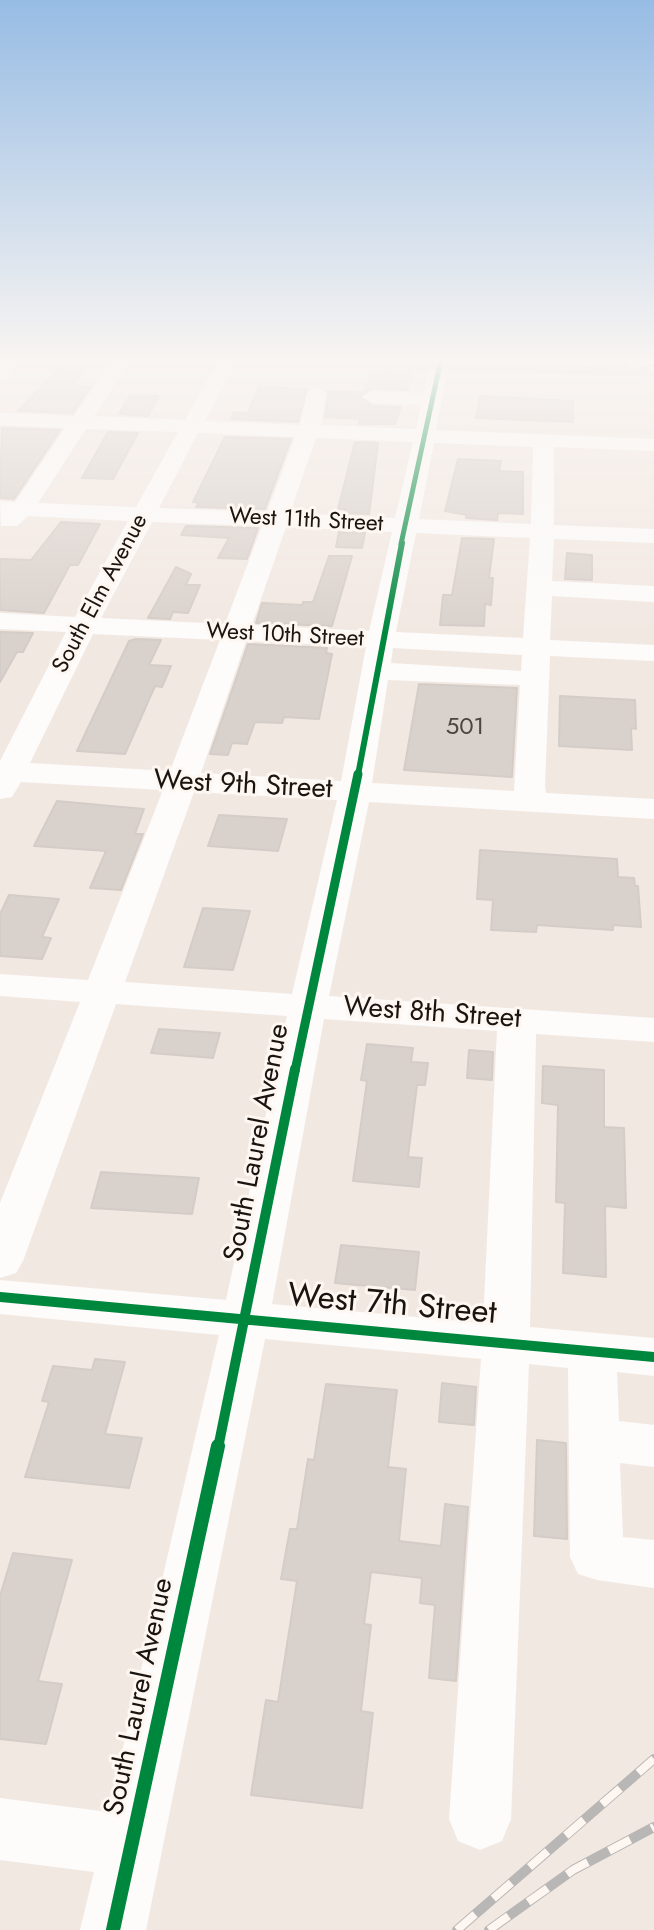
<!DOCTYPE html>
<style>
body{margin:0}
canvas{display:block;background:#f2e8e2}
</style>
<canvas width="654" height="1930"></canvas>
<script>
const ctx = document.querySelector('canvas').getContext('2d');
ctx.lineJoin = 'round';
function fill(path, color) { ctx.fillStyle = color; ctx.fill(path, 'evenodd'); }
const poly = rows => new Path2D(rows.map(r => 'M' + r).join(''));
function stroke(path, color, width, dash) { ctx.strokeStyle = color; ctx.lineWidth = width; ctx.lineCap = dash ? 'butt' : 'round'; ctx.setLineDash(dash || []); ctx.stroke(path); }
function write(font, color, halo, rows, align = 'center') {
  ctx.font = font + ' Jost,sans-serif'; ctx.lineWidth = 6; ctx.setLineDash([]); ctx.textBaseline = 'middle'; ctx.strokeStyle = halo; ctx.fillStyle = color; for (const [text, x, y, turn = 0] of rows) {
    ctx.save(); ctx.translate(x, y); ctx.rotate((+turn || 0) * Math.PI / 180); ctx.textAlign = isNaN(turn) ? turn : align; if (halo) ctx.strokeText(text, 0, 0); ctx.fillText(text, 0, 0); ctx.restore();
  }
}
const building = poly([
 [59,369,84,370,73,386,91,387,73,413,18,411,59,369],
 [372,369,413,371,407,390,372,388,360,396,372,406,401,407,395,424,359,424,360,419,325,417,328,391,364,392,372,369],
 [259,387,307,389,298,422,231,419,234,412,248,413,259,387],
 [130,395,159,396,148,416,119,414,130,395],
 [480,396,573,401,573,422,476,418,480,396],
 [2,428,60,430,14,499,0,498,2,428],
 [108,432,138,433,113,479,82,478,108,432],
 [225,437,291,439,265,509,196,507,199,503,193,502,225,437],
 [355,442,378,443,369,514,344,513,345,509,338,509,355,442],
 [458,459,501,461,499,471,523,472,523,514,498,513,497,520,466,518,467,515,445,511,458,459],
 [61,522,100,524,78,565,70,565,44,613,0,610,0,559,31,560,61,522],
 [186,526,258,528,247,559,218,558,229,538,181,535,186,526],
 [339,532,365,533,362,548,336,547,339,532],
 [462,538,494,539,489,578,493,578,491,605,485,604,484,626,440,625,443,595,452,595,462,538],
 [567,553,592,555,592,580,565,579,567,553],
 [329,556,352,556,332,626,256,623,262,603,302,605,303,602,313,602,329,556],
 [176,567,191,574,186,585,200,585,188,613,173,612,170,619,148,618,176,567],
 [0,632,33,633,23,652,17,652,0,682,0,632],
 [136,639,161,640,149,665,171,666,162,687,155,686,125,754,77,751,129,641,136,639],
 [248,644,327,648,326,653,332,654,319,719,284,717,282,723,255,722,247,744,232,743,228,755,210,754,248,644],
 [419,684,517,688,512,777,404,770,419,684],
 [560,696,635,700,636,729,631,728,632,750,559,746,560,696],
 [57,801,144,809,135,834,143,834,121,890,90,888,106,851,34,846,57,801],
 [219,815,287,819,278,851,208,846,219,815],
 [480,850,617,859,618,877,634,878,635,886,638,886,641,927,613,925,613,930,537,925,536,932,491,930,493,900,477,899,480,850],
 [9,895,59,899,42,937,51,938,42,959,0,956,0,914,9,895],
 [203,908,250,911,233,970,184,967,203,908],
 [159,1029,220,1033,213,1058,151,1053,159,1029],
 [367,1044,413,1048,411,1062,428,1063,425,1085,417,1085,408,1157,422,1158,419,1187,353,1181,367,1081,361,1080,367,1044],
 [469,1050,493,1052,492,1080,467,1078,469,1050],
 [543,1066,604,1070,604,1127,624,1128,626,1208,605,1206,606,1277,563,1273,565,1203,556,1202,558,1105,542,1103,543,1066],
 [101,1172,199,1178,192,1214,91,1208,101,1172],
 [341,1245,419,1252,415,1290,335,1283,341,1245],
 [95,1359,125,1362,105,1434,142,1438,129,1488,25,1477,49,1402,42,1401,53,1366,92,1370,95,1359],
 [442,1383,476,1387,474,1425,439,1422,442,1383],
 [326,1384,397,1390,388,1467,406,1469,399,1541,441,1546,445,1504,468,1507,456,1681,429,1678,435,1605,420,1603,422,1578,371,1572,364,1624,371,1625,361,1711,373,1713,362,1808,251,1795,266,1700,278,1702,297,1581,281,1579,290,1529,297,1529,308,1459,314,1460,326,1384],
 [537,1440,566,1443,567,1539,534,1536,537,1440],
 [13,1553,72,1560,38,1681,62,1684,46,1744,0,1739,0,1596,13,1553]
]);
fill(building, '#d9d1cc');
stroke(building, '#d4ccc7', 2);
fill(poly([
 [0,363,20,363,7,379,0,381,0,363],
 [110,363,129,363,94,416,185,420,217,363,235,363,205,421,300,425,307,393,317,387,327,393,321,425,416,429,421,405,372,403,362,397,372,391,424,393,431,363,449,363,436,430,654,439,654,451,554,447,554,525,654,529,654,543,554,539,552,581,654,586,654,602,552,596,550,640,654,645,654,661,550,656,545,786,546,793,654,799,654,819,369,802,329,996,654,1018,654,1042,536,1034,530,1327,654,1338,654,1376,617,1372,619,1421,654,1425,654,1467,620,1463,623,1537,654,1540,654,1588,597,1580,578,1574,570,1557,568,1368,529,1364,511,1819,502,1841,480,1850,458,1841,449,1819,481,1359,265,1339,146,1930,80,1930,94,1872,0,1860,0,1798,108,1812,219,1335,0,1314,0,1280,226,1300,287,1016,116,1004,23,1261,16,1273,0,1278,0,1203,80,1002,0,996,0,974,88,980,163,790,21,782,12,797,0,799,0,761,66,632,0,629,0,613,75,617,128,521,28,516,17,526,1,526,0,501,15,502,65,428,0,425,0,413,74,416,110,363],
 [86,429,178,432,136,507,38,503,86,429],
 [198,433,295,437,267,512,159,508,198,433],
 [316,438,413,442,395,518,290,513,316,438],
 [434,443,533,447,531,524,419,519,434,443],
 [152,522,262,526,225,624,101,618,152,522],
 [286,527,392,532,369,631,252,625,286,527],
 [416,533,530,538,523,638,396,632,416,533],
 [93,634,220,640,170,771,30,763,93,634],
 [246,641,366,647,341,781,201,773,246,641],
 [393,648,522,655,521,671,391,663,393,648],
 [388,680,520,685,514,791,372,783,388,680],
 [194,792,337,800,292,994,125,982,194,792],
 [324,1019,497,1031,483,1323,272,1304,324,1019]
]), '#fdfcfb');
fill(poly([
 [404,363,654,365,654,377,414,369,404,363]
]), '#cfc9c4');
const railFar1 = poly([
 [609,363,654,369]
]);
const rail = poly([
 [457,1930,654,1759],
 [489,1930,573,1870,654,1827]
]);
stroke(railFar1, '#b9b7b6', 5);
stroke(rail, '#b9b7b6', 10);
stroke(railFar1, '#fef6f1', 3.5, [10]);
stroke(rail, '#fef6f1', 8, [24]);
stroke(poly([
 [401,544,440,364]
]), '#00873e', 5);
stroke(poly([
 [358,775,402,543]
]), '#00873e', 6);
stroke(poly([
 [295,1071,358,774]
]), '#00873e', 9);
stroke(poly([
 [0,1297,654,1357],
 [218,1448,295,1069]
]), '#00873e', 10);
stroke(poly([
 [113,1930,218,1446]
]), '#00873e', 14);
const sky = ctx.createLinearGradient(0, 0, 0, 633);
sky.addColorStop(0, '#97bce4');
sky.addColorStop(0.57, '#f9f5f2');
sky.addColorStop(1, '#f9f5f200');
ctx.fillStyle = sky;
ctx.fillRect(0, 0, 654, 633);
write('23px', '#1a1410', '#fef6f1', [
 ["West 11th Street",306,521,3],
 ["South Elm Avenue",101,594,-62],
 ["West 10th Street",285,636,3]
]);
write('24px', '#4c4541', null, [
 ["501",465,728]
]);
write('28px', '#1a1410', '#fef6f1', [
 ["West 9th Street",243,786,3],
 ["West 8th Street",432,1014,4],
 ["South Laurel Avenue",258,1143,-79],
 ["South Laurel Avenue",140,1697,-78]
]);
write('33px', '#1a1410', '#fef6f1', [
 ["West 7th Street",392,1306,5]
]);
</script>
